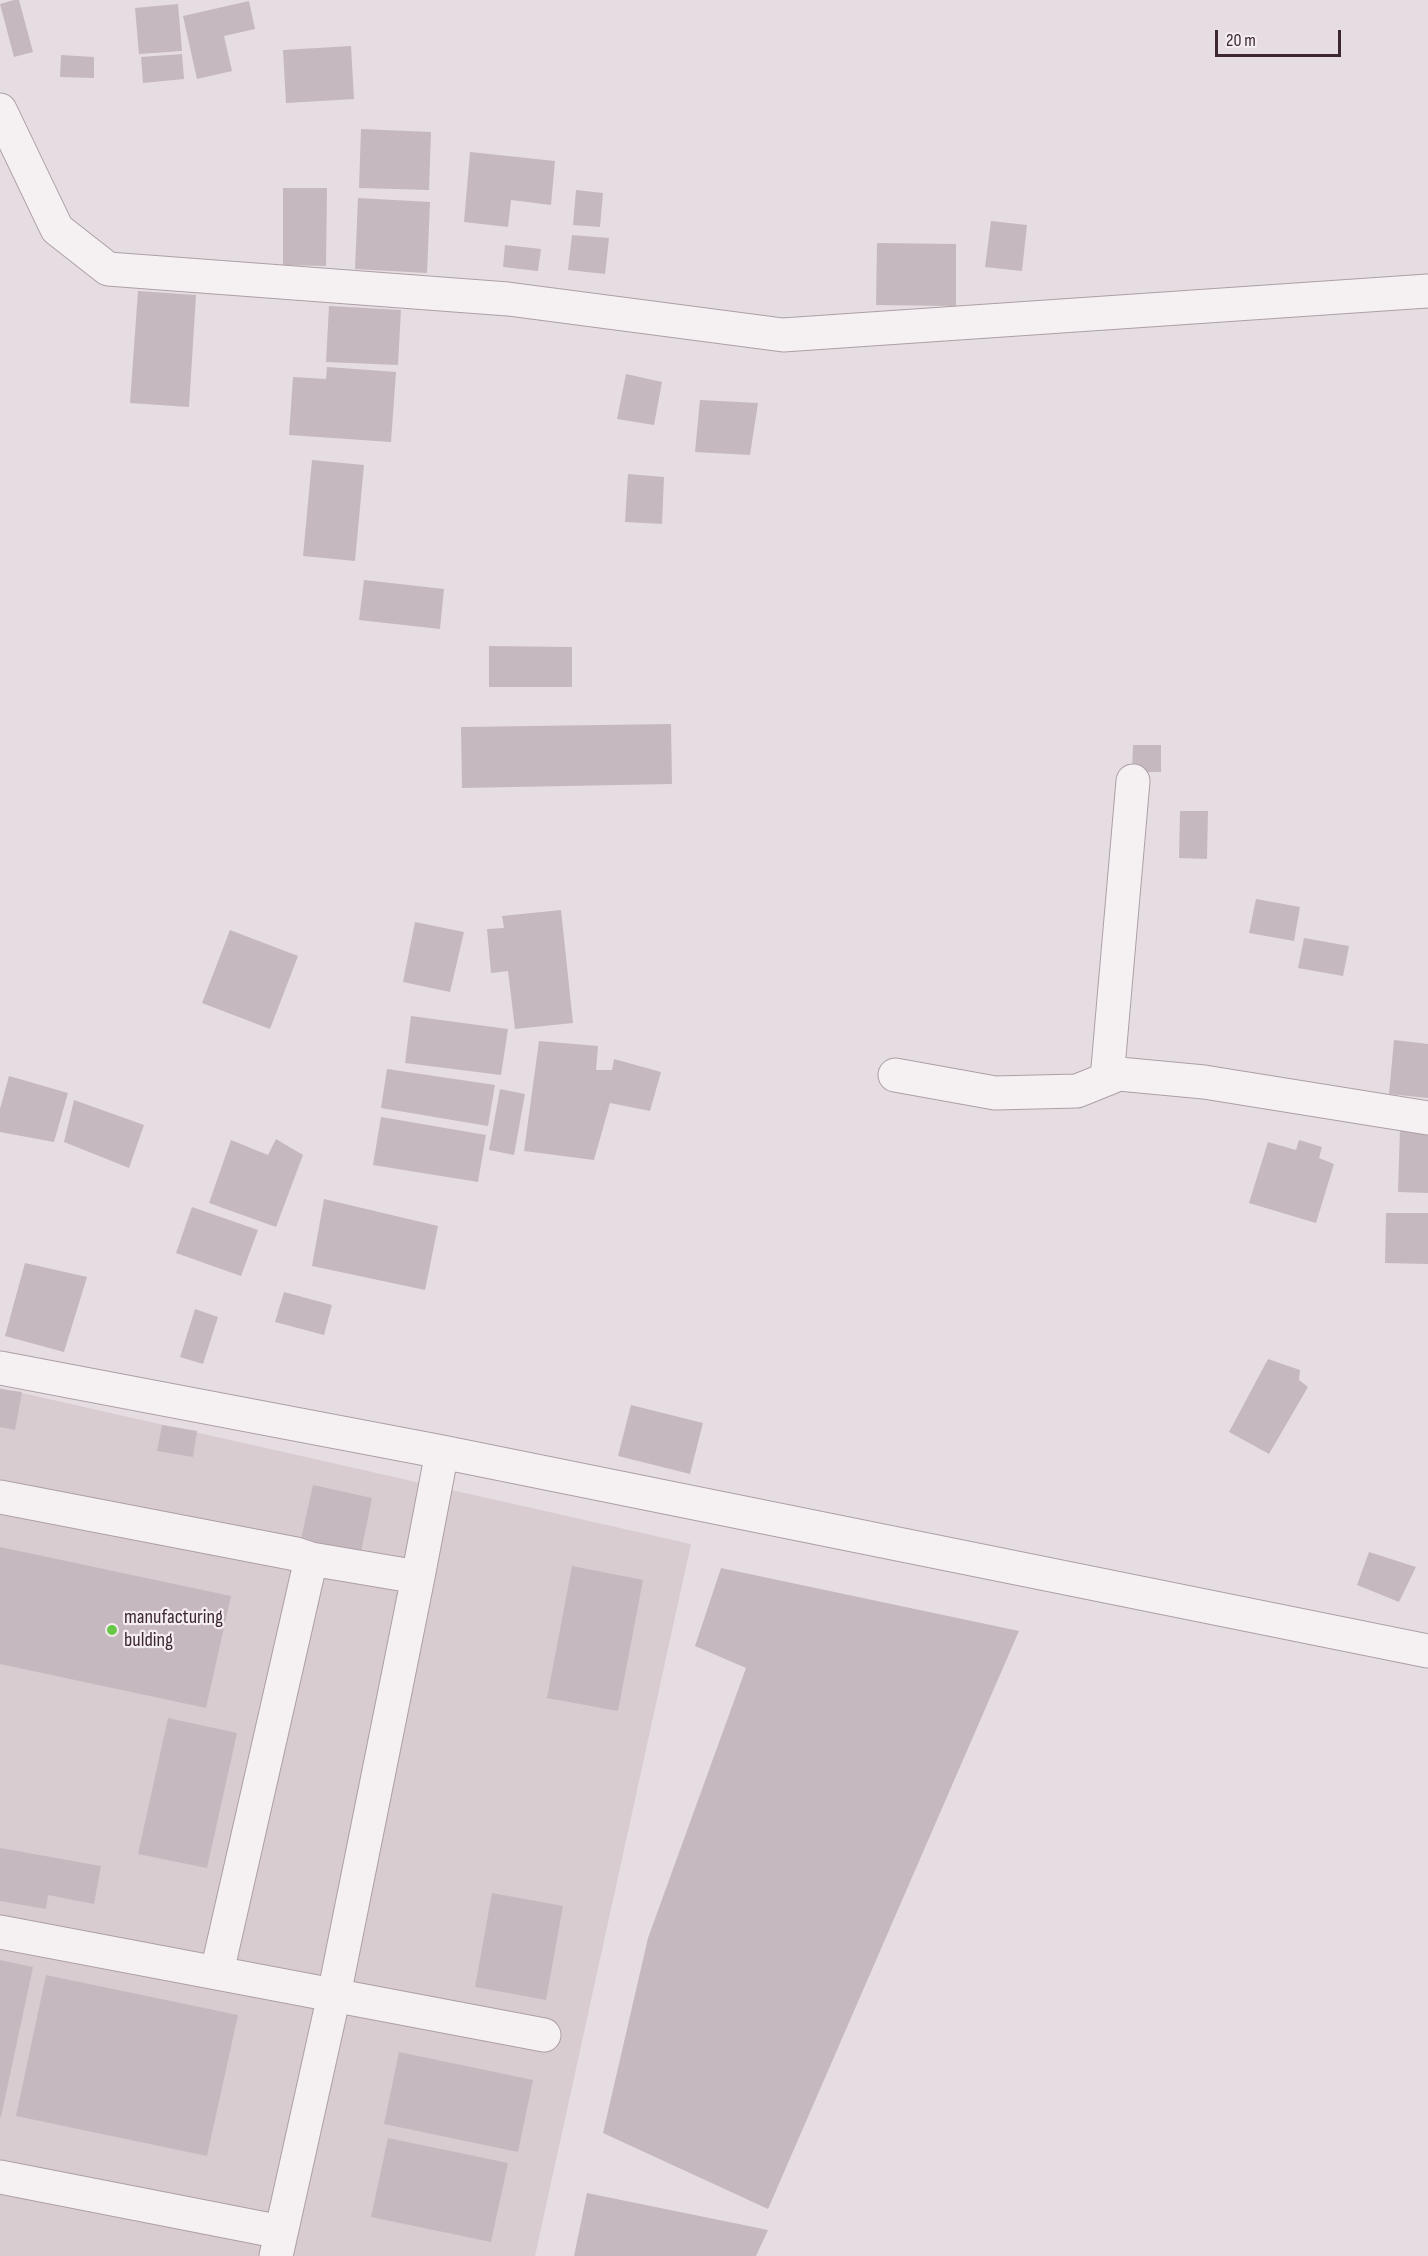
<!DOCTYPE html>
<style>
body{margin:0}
#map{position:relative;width:1428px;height:2256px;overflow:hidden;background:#e6dde2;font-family:"Sofia Sans Condensed",sans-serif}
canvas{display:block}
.scale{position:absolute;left:1215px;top:30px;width:126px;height:27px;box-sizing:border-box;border:3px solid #3c2732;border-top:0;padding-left:8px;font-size:18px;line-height:21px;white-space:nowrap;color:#3c2732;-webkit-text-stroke:4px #f4edf1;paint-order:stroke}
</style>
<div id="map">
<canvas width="1428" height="2256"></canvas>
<div class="scale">20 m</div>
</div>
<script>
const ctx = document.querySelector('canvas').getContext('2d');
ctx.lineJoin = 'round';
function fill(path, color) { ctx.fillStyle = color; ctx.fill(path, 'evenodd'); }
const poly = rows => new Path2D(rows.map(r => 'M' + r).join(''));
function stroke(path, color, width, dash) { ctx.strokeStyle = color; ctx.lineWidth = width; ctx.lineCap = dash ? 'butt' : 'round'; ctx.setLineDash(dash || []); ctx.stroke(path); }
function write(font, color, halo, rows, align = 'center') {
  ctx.font = font + ' "Sofia Sans Condensed",sans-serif'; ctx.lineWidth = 4.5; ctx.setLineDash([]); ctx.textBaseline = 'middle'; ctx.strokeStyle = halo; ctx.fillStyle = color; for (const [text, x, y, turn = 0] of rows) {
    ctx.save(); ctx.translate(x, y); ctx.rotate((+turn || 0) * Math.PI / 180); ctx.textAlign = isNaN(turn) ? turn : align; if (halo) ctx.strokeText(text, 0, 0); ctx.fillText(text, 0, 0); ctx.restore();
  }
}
fill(poly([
 [0,1388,691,1544,535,2256,0,2256]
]), '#d8ccd1');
fill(poly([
 [14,0,19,0,33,52,14,57,0,4],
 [249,1,255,29,224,36,232,71,197,79,183,16],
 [178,4,182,51,139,54,135,8],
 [351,46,354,99,286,103,283,50],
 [182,54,184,79,143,83,141,57],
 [61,55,94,57,94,78,60,77],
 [361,129,431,132,429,190,359,188],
 [470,152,555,161,551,205,511,200,508,227,464,222],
 [283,188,327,188,326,266,283,265],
 [576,190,603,193,600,227,573,225],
 [358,198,430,202,427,273,355,269],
 [991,221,1027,225,1022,271,985,267],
 [572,235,609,238,605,274,568,270],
 [877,243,956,244,956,306,876,305],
 [505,245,541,249,538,271,503,267],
 [138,291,196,295,189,407,130,403],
 [329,306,401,310,398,365,326,362],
 [327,367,396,372,391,442,289,435,293,377,326,379],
 [626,374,662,382,654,425,617,419],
 [700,400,758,403,750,455,695,452],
 [312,460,364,465,355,561,303,556],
 [628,474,664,477,662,524,625,522],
 [364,580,444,589,440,629,359,620],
 [489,646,572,647,572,687,489,687],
 [671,724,672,784,462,788,461,727],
 [1133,745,1161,745,1161,772,1132,772],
 [1180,811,1208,811,1207,859,1179,858],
 [1256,899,1300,907,1294,941,1249,933],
 [561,910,573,1023,515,1029,508,971,491,973,487,929,504,928,502,916],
 [415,922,464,932,450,992,403,982],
 [230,930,298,956,270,1029,202,1003],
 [1304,938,1349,946,1343,976,1298,968],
 [411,1016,508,1029,501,1075,405,1063],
 [1394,1040,1428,1044,1428,1098,1389,1094],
 [539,1041,598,1046,596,1070,612,1070,614,1059,661,1072,650,1111,610,1103,594,1160,524,1151],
 [387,1069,495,1085,488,1126,381,1108],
 [9,1076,68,1093,54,1142,0,1132,0,1109],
 [500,1089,525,1094,514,1155,489,1150],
 [74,1100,144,1125,129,1168,64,1142],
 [381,1117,486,1135,478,1182,373,1165],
 [1400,1128,1428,1129,1428,1193,1398,1192],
 [276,1139,303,1155,276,1227,209,1203,231,1140,268,1155],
 [1299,1140,1322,1147,1319,1158,1334,1164,1316,1223,1249,1203,1268,1142,1296,1150],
 [324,1199,438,1226,425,1290,312,1266],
 [192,1207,258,1230,241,1276,176,1253],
 [1386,1213,1428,1213,1428,1264,1385,1263],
 [25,1263,87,1277,64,1352,5,1336],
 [284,1292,332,1305,324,1335,275,1322],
 [195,1309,218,1317,203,1364,180,1357],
 [1268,1359,1300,1370,1299,1380,1308,1387,1269,1454,1229,1432],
 [0,1389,22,1392,15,1430,0,1427],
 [631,1405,703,1423,690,1474,618,1456],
 [162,1425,197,1431,193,1457,157,1451],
 [313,1485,372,1498,361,1552,301,1539],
 [0,1547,231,1596,206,1708,0,1664],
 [1369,1552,1416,1567,1399,1602,1357,1585],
 [572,1566,643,1580,618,1711,547,1698],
 [721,1568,1019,1631,768,2209,603,2133,648,1938,746,1668,695,1646],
 [168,1718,237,1733,207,1868,138,1854],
 [0,1848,101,1866,94,1904,48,1895,46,1909,0,1901],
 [492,1893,563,1906,546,2000,475,1987],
 [0,1960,33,1967,1,2117,0,2117],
 [46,1975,238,2015,207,2156,16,2116],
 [399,2052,533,2080,518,2152,384,2124],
 [388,2138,508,2163,491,2242,371,2217],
 [587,2193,768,2230,756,2256,574,2256]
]), '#c6b8bf');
const minor = poly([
 [0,110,57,229,108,269,508,299,783,335,1428,291],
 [895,1075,995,1093,1077,1091,1119,1074,1204,1082,1428,1118],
 [1107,1079,1133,781],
 [0,1368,442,1452,1428,1651],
 [0,1497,296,1554,311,1559,418,1577,334,1995,276,2256],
 [418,1577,442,1452],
 [0,1932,544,2035],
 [217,1972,311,1559],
 [0,2177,281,2232]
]);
stroke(minor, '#ac9fa6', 35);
stroke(minor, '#f5f0f2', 33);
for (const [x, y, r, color] of [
 [112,1630,6,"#69c746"]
]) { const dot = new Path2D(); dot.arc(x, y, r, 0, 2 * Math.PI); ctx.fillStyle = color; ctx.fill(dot); stroke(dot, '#f4edf1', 2); }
write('20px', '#3c2732', '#f4edf1', [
 ["manufacturing",124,1618],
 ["bulding",124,1641]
], 'left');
</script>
